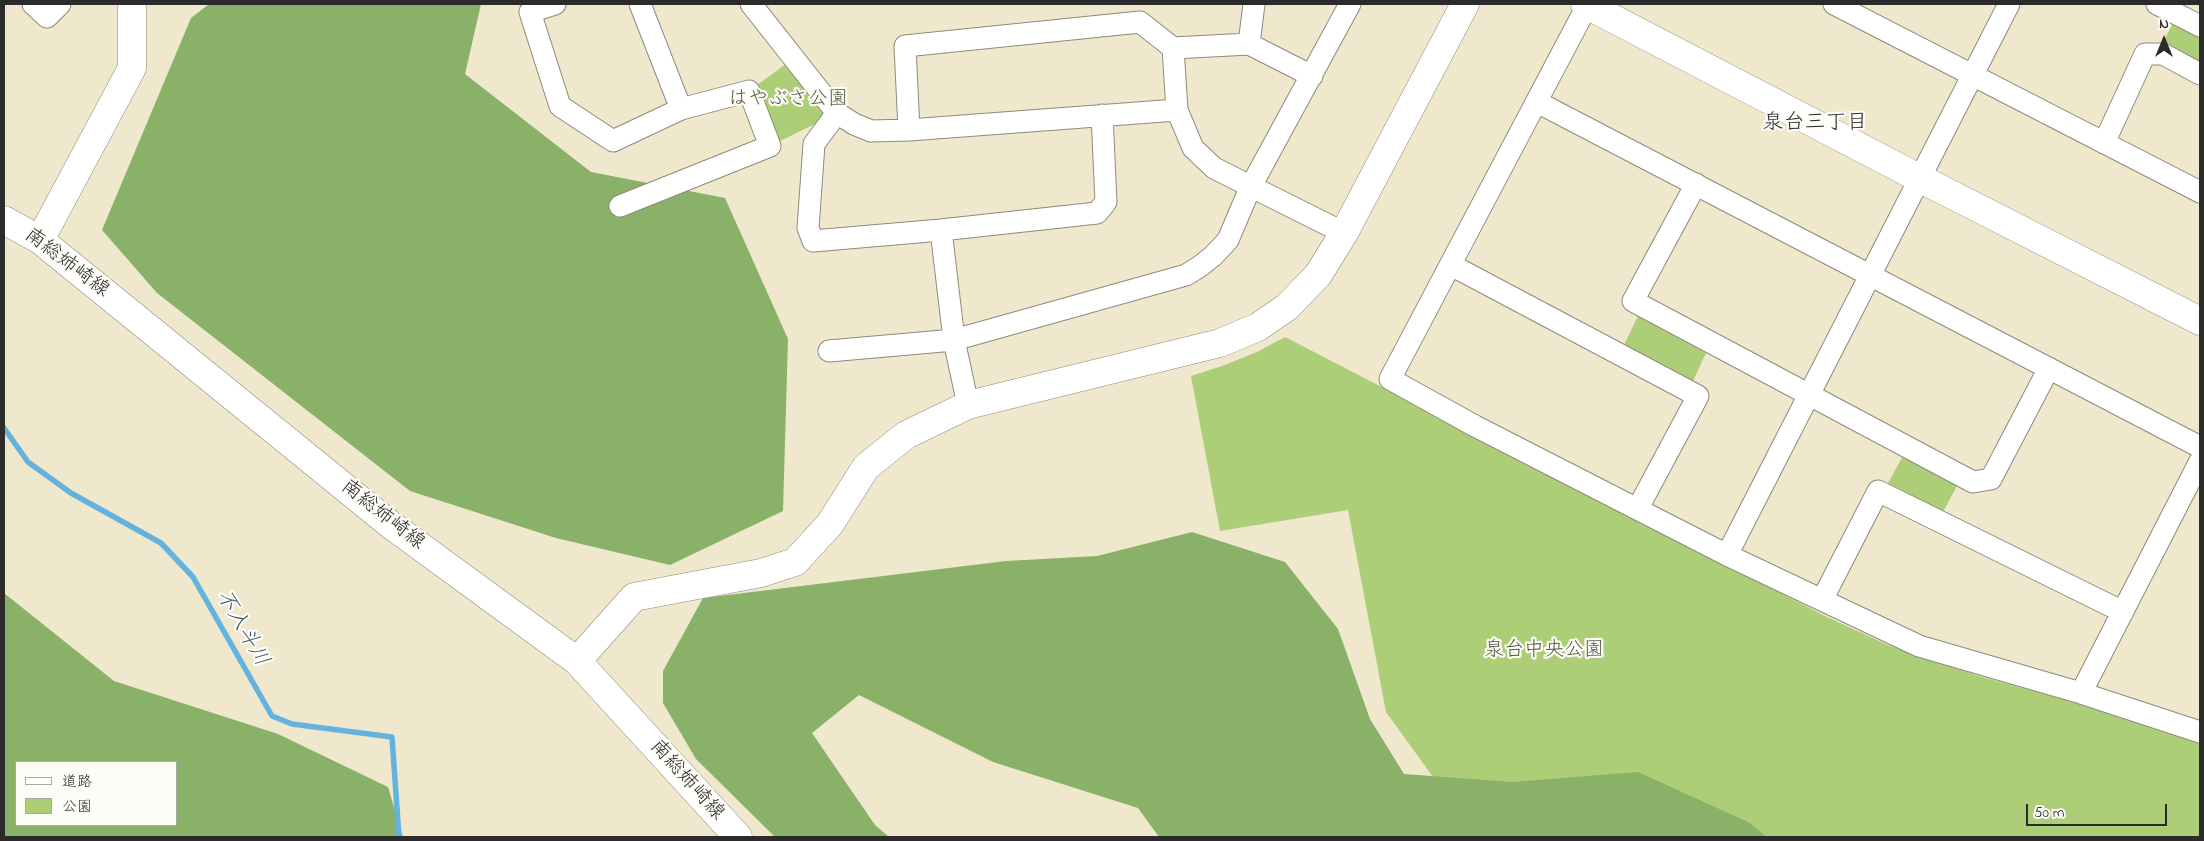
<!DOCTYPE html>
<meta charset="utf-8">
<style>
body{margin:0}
#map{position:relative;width:2204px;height:841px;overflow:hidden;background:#f0e8cd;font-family:"Indie Flower","Klee One",sans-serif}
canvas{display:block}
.frame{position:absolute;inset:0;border:5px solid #2b2b2b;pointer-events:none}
.legend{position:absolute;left:15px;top:761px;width:162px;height:65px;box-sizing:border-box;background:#fdfcf7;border:1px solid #a9a8a5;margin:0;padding:6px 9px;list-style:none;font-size:15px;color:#2b2b2b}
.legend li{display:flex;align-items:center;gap:10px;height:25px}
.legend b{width:25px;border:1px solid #a9a8a5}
.north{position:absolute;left:2139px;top:15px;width:50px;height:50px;-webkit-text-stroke:4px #fdfcf7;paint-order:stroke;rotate:0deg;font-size:14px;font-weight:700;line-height:20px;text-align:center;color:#2b2b2b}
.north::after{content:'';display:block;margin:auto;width:18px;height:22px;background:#2b2b2b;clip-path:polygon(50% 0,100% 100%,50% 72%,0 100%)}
.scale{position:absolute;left:2026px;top:804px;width:141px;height:22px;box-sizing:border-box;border:2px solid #2b2b2b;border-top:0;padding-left:6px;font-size:15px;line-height:18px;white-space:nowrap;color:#2b2b2b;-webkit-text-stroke:4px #fdfcf7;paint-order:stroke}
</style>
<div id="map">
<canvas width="2204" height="841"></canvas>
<div class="frame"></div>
<ul class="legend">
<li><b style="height:6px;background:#fff"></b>道路</li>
<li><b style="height:14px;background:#acce77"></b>公園</li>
</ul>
<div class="north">N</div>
<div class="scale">50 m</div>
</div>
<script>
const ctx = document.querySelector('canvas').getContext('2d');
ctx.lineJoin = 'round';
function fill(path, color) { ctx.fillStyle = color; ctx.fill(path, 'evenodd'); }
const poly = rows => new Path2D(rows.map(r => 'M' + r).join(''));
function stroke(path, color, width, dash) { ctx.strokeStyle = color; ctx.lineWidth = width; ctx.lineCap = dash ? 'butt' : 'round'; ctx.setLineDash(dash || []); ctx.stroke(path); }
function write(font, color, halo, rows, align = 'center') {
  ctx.font = font + ' "Indie Flower","Klee One",sans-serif'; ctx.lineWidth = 4.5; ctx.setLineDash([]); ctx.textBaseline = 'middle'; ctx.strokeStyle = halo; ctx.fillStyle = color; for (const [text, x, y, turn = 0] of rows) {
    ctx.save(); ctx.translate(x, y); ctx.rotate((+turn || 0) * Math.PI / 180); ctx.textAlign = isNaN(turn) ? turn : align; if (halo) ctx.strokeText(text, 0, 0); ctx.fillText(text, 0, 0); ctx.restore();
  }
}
fill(poly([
 [2175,20,2200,33,2200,68,2160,47],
 [794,58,837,113,770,146,749,91],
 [1638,316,1706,353,1693,381,1624,345],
 [1285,337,1827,617,1888,645,1979,676,2200,737,2200,837,1710,837,1449,799,1386,712,1348,510,1220,531,1191,376,1222,366,1257,352],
 [1904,454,1959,482,1943,512,1888,483]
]), '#acce77');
fill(poly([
 [209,4,481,4,465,74,591,172,725,198,788,339,783,511,670,565,556,538,410,491,157,293,102,230,191,18],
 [1192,532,1285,562,1338,629,1370,719,1404,774,1512,782,1638,772,1748,822,1767,837,1159,837,1138,808,993,762,859,695,812,733,875,825,889,837,775,837,696,759,663,703,663,671,703,598,1006,561,1097,556],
 [4,593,114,681,278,734,388,787,403,837,4,837],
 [16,762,176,762,176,825,16,825]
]), '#89b168');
stroke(poly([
 [4,428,28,462,71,493,161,543,193,577,272,716,292,724,392,737,399,837]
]), '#63b3de', 5.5);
const street = poly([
 [33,4,47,17,60,4],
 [555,4,530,12,560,106,613,141,681,109,749,91,770,146,620,206],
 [640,4,681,109],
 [751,4,837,113,854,124,871,131,909,130,1177,110],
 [1588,4,1390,379,1475,426,1727,555,1919,646,2081,693,2200,732],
 [1834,4,2200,192],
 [2157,4,2200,26],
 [1249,44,1254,4],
 [1173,48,1177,110,1193,148,1214,168,1344,233],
 [1537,102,2200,447],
 [837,113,814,144,808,228,813,241,941,230,1097,213,1106,202,1102,115],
 [909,130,905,46,1140,22,1173,48,1249,44,1312,76],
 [2104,143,2145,54,2163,54,2200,74],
 [1696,184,1633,301,1973,482,1991,479,2049,368],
 [941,230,954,340,968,405],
 [1451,265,1698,396,1638,508],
 [829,351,954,340,1186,275,1199,267,1213,256,1228,240,1250,188,1350,4],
 [1727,555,2009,4],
 [1822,600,1878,491,2123,612],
 [2081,693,2200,461]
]);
const secondary = poly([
 [1585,4,1919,178,2200,321],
 [4,220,40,240,391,525,577,661,738,837],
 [40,240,132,68,132,4],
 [577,661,634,597,761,573,795,562,830,524,866,467,906,435,968,405,1220,343,1258,327,1287,307,1318,275,1344,233,1465,4]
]);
stroke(street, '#8e8a7c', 23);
stroke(secondary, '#8e8a7c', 29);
stroke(street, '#fff', 21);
stroke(secondary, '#fff', 28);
write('20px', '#525c42', '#fdfcf7', [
 ["はやぶさ公園",788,101],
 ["泉台中央公園",1544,652]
]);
write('20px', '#2b2b2b', '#fdfcf7', [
 ["南総姉崎線",66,264,37],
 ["南総姉崎線",382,516,38],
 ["南総姉崎線",686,781,48]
]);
write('21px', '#2b2b2b', '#fdfcf7', [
 ["泉台三丁目",1815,125]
]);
write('italic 21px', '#3f5b6a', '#fdfcf7', [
 ["不入斗川",241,629,60]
]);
</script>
